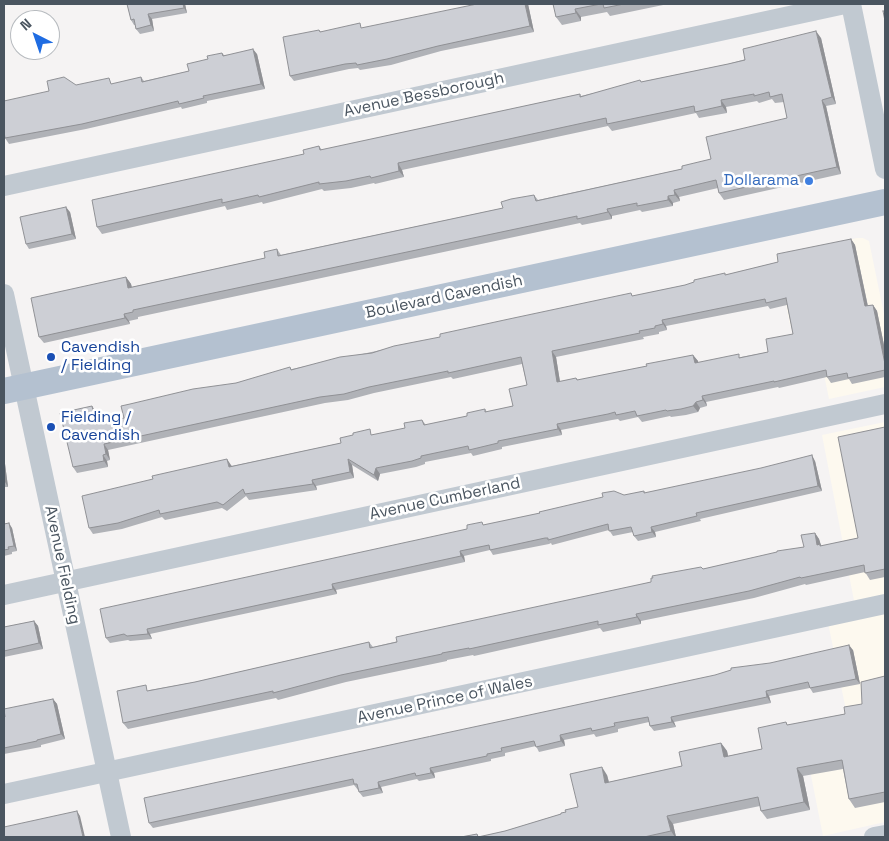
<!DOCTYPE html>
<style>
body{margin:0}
#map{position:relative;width:889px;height:841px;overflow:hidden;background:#f5f3f3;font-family:"Space Grotesk",sans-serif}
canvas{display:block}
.frame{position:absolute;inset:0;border:5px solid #4a5560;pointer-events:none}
.north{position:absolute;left:10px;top:10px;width:50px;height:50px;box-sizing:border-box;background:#fff;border:1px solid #b7bbbf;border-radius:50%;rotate:319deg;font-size:14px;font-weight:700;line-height:20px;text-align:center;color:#4a5560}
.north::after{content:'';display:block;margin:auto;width:18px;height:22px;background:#1f6ce2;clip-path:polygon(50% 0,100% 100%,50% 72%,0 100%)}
</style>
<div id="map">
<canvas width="889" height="841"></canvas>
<div class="frame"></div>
<div class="north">N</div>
</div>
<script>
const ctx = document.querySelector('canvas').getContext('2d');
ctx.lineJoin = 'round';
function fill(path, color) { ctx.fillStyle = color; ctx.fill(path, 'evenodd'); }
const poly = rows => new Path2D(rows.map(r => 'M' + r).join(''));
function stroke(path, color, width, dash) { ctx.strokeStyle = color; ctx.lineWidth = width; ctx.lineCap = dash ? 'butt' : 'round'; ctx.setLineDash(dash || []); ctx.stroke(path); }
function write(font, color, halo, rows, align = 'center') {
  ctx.font = font + ' "Space Grotesk",sans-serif'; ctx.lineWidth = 5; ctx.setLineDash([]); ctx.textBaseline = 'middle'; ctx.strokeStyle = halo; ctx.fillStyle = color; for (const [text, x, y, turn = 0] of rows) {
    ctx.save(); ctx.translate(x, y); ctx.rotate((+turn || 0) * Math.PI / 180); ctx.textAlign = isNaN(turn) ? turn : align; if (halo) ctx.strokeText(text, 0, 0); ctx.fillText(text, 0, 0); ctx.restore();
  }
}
fill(poly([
 [857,238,863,238,869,241,885,319,885,387,829,399,813,321,790,325,776,256],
 [885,422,885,822,823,836,801,725,847,715,827,618,856,611,822,435]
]), '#fdf9ef');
stroke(poly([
 [851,4,885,169],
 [4,186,845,4],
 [4,294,121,837],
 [4,595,885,404],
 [4,794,885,604],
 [874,837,885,835]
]), '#c1c9d1', 20);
stroke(poly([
 [4,391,885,202]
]), '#b4c1d0', 26);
fill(poly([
 [127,4,185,4,187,13,152,19,154,31,140,34,136,29,135,25,134,25,131,20],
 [528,4,534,32,441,51,391,65,360,70,358,68,349,69,294,81,290,76,319,30,321,32,363,28],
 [553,4,668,4,610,16,607,12,581,17,581,21,562,25,556,17],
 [821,38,836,104,826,106,841,174,724,200,719,193,718,188,679,197,680,201,673,203,673,206,642,212,640,210,612,216,612,219,582,225,580,223,138,317,138,319,129,321,130,324,44,343,39,337,126,277,131,284,132,287,265,258,277,249,281,255,503,208,534,195,538,200,682,169,711,159,787,118,784,102,775,103,772,99,759,103,757,101,726,107,727,113,699,118,696,113,612,131,608,126,402,170,404,177,375,184,374,183,351,188,324,191,322,189,263,204,262,202,227,210,225,206,102,234,97,227,304,154,319,146,322,150,580,94,581,96,641,82,728,64],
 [222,53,224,55,257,54,265,89,207,101,207,103,182,109,181,107,86,129,9,144,5,138,49,91,76,85,113,84,141,77,144,81,189,71,208,59],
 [70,212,76,239,29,249,26,244],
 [851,239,855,245,868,306,873,305,877,311,885,350,885,377,852,384,849,379,831,383,827,377,779,388,778,387,706,402,707,406,700,408,698,412,686,415,671,417,670,416,642,422,638,417,620,421,618,419,612,420,561,430,562,435,502,447,502,449,473,456,471,453,425,462,425,464,416,467,380,474,378,481,352,465,354,478,316,486,317,490,249,500,246,496,227,511,222,508,165,520,162,517,122,529,93,534,89,528,231,465,232,466,341,443,405,428,422,420,426,425,467,416,485,409,487,412,513,406,527,385,522,364,453,379,451,377,374,393,348,400,325,403,108,450,110,460,107,461,108,467,77,473,73,467,92,406,96,412,99,423,124,418,236,383,292,369,685,285,778,262],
 [787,305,793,334,768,352,741,357,698,363,698,361,693,355,647,366,578,380,576,378,560,382,556,357,644,339,643,337,659,334,659,332,667,330,666,326,768,306,770,309],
 [885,427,885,577,870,580,865,572,806,585,805,584,754,598,641,621,641,624,603,632,600,628,474,656,473,655,447,660,447,661,346,682,278,700,276,698,128,729,123,723,150,690,195,682,369,642,373,647,651,582,703,569,804,547,815,533,819,539,821,546,858,538],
 [4,456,8,487,4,487],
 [815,461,822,491,700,519,701,521,655,532,656,537,638,541,634,536,633,532,613,536,609,530,552,545,551,543,549,544,493,555,490,550,464,556,465,562,336,590,337,594,150,634,152,639,130,641,128,640,110,643,106,638,485,525,644,491,645,493],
 [4,524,12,528,17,551,12,552,12,554,4,556],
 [34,621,38,626,43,649,4,657,4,627],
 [853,650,860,684,813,693,810,688,769,696,771,703,674,722,676,727,654,731,650,726,649,722,618,729,618,732,596,737,594,734,564,740,565,746,539,752,536,746,505,753,505,756,491,759,491,761,434,773,435,778,419,781,417,779,381,787,383,793,363,797,359,792,359,789,358,790,354,785,153,828,149,823],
 [885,676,885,802,855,808,849,799,843,769,803,776,810,810,767,819,761,811,760,806,673,824,676,837,461,837,477,834,479,837,505,831,561,814,566,812,578,807,607,775,609,782,682,766,721,743,727,751,728,756,762,749,788,725,845,714,862,704],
 [53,699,57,704,65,739,41,745,41,747,4,754,4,717]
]), '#b0b2b7');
fill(poly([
 [183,4,185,4,187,13,184,8],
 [525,4,528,4,534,32,530,26],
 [575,9,581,17,581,21,576,13],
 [148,14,152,19,154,31,151,25],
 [816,31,821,38,836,104,832,97],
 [253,49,257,54,265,89,261,84],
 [721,100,726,107,727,113,722,106],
 [822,100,826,106,841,174,837,167],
 [398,163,402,170,404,177,399,171],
 [674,190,679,197,680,201,675,195],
 [668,196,673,203,673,206,668,200],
 [66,207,70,212,76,239,72,234],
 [607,209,612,216,612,219,608,212],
 [851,239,855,245,869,312,865,306],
 [126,277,131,284,133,294,128,288],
 [873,305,877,311,885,350,885,364],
 [124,314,129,321,130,324,125,318],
 [662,320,666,326,667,330,663,324],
 [552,351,556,357,561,388,557,382],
 [693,355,698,361,699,369,695,363],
 [702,396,706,402,707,406,703,400],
 [696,402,700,408,698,412,693,406],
 [92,406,96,412,100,430,96,424],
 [557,424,561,430,562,435,558,429],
 [104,444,108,450,110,460,106,454],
 [103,455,107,461,108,467,104,461],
 [812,455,815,461,822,491,818,486],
 [4,456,8,487,5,482,4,475],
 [227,459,231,465,233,473,229,467],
 [348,459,352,465,354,478,350,472],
 [376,468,380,474,378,481,374,475],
 [312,480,316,486,317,490,313,484],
 [9,523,12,528,17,551,14,546],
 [651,527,655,532,656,537,652,532],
 [815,533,819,539,821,545,825,551,817,545],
 [460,551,464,556,465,562,461,556],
 [332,584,336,590,337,594,333,589],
 [636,614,641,621,641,624,637,617],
 [34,621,38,626,43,649,39,643],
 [147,629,150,634,152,639,148,634],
 [849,645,853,650,860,684,856,679],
 [766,691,769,696,771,703,767,697],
 [53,699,57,704,65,739,61,734],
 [671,717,674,722,676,727,672,722],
 [560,735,564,740,565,746,561,741],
 [721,743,727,751,730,765,724,757],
 [602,767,607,775,611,791,605,783],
 [430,768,434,773,435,778,431,773],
 [797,768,803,776,810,810,804,802],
 [378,782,381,787,383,793,379,788],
 [77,811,80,816,85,837,83,837],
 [667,816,673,824,676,837,675,837,671,831]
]), '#909195');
const building = poly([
 [127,4,183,4,184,8,148,14,151,25,136,29,134,19,131,20,127,4],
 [477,4,525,4,530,26,438,46,387,59,357,65,356,63,345,64,290,76,283,37,319,30,320,32,360,23,361,28,477,4],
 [553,4,601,4,575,9,576,13,556,17,553,4],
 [603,4,624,4,604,8,603,4],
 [883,11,885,11,885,21,883,11],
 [816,31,832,97,822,100,837,167,719,193,716,180,674,190,675,195,668,196,668,200,637,206,637,203,607,209,608,212,577,219,577,216,133,310,133,312,124,314,125,318,39,337,31,298,126,277,128,288,265,258,264,252,277,249,278,256,503,208,501,202,511,199,534,195,536,201,682,169,682,166,711,159,706,137,787,118,782,94,770,97,769,92,754,96,754,94,721,100,722,106,695,112,694,106,607,124,606,118,398,163,399,171,371,178,370,176,346,181,319,184,319,182,259,197,258,195,222,203,222,199,97,227,92,200,304,154,303,150,319,146,320,150,580,94,580,97,640,80,641,82,728,64,745,60,743,49,816,31],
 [253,49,261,84,203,96,204,98,179,104,178,101,82,124,5,138,4,132,4,101,49,91,47,81,64,77,76,85,109,78,111,84,141,77,142,82,189,71,187,64,208,59,207,56,222,53,223,56,253,49],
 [66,207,72,234,26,244,20,217,66,207],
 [851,239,865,306,873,305,885,364,885,370,848,378,847,373,827,377,826,370,774,382,774,381,702,396,703,400,696,402,693,406,681,409,667,411,666,410,637,416,635,411,616,415,615,412,608,414,557,424,558,429,498,441,498,443,469,450,468,446,421,456,421,458,412,461,376,468,374,475,348,459,350,472,312,480,313,484,245,494,243,489,223,505,217,502,160,514,159,510,118,523,89,528,82,496,153,479,152,476,227,459,229,467,341,443,340,438,353,435,353,433,370,429,371,435,405,428,404,423,422,420,424,425,467,416,467,413,485,409,485,412,513,406,509,389,527,385,521,357,448,373,448,371,369,387,344,394,320,397,104,444,106,454,103,455,104,461,73,467,60,413,92,406,96,424,124,418,121,406,130,404,193,389,236,383,290,367,291,370,340,357,372,353,394,346,440,337,440,334,509,319,631,293,632,296,685,285,694,282,694,280,725,273,725,275,778,262,777,254,851,239],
 [786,298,793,334,766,339,768,352,739,358,739,354,695,363,693,355,646,364,647,366,577,380,576,378,557,382,552,351,640,333,639,331,655,328,655,326,663,324,662,320,765,299,766,303,786,298],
 [885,427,885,569,865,573,864,565,801,578,800,577,749,591,636,614,637,617,598,625,598,621,469,649,469,648,442,653,442,654,341,675,273,693,273,691,123,723,117,691,146,685,147,691,195,682,369,642,370,648,397,642,396,637,651,582,651,578,653,578,652,576,701,567,703,569,777,552,777,551,804,547,801,535,815,533,817,545,820,544,820,546,858,538,838,437,885,427],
 [812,455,818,486,696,513,697,516,651,527,652,532,634,536,631,527,609,531,608,524,548,540,548,538,545,538,490,550,489,545,460,551,461,556,332,584,333,589,147,629,148,634,127,636,124,634,106,638,100,609,467,529,467,525,482,522,483,525,540,513,539,512,603,497,602,493,614,491,624,495,644,491,644,493,761,468,812,455],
 [9,523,14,546,8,547,9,549,4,550,4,524,9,523],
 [34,621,39,643,4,651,4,627,34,621],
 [849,645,856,679,810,688,808,682,766,691,767,697,671,717,672,722,650,726,648,717,614,723,615,726,592,731,591,728,560,735,561,741,536,747,534,741,501,748,502,751,487,754,487,756,430,768,431,773,416,776,415,773,378,782,379,788,359,792,357,784,354,784,353,779,149,823,144,798,715,675,731,670,731,668,770,663,849,645],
 [885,676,885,792,849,799,842,760,797,768,804,802,761,811,758,797,667,816,671,831,644,837,461,837,477,834,478,837,505,831,561,814,561,813,566,812,565,810,578,807,570,774,602,767,605,783,682,766,679,752,721,743,724,757,762,749,758,728,786,722,787,725,845,714,844,707,862,704,861,682,885,676],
 [53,699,61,734,37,740,37,741,4,748,4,717,5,717,4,709,53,699],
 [77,811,83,837,4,837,4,827,77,811]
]);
fill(building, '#cdcfd5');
stroke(building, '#909195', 1);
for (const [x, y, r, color] of [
 [809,181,5,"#3f7fe0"],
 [51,357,5,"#1a4fb4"],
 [51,427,5,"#1a4fb4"]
]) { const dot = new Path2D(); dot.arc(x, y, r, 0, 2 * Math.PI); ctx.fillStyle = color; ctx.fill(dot); stroke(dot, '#fff', 2); }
write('16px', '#4a5560', '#fff', [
 ["Avenue Bessborough",424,95,-12],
 ["Boulevard Cavendish",444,297,-12],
 ["Avenue Cumberland",445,499,-12],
 ["Avenue Fielding",62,565,78],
 ["Avenue Prince of Wales",445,700,-12]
]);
write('16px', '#366cbe', '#fff', [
 ["Dollarama",799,181]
], 'right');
write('16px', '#164399', '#fff', [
 ["Cavendish",61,348],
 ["/ Fielding",61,366],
 ["Fielding /",61,418],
 ["Cavendish",61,436]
], 'left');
</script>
